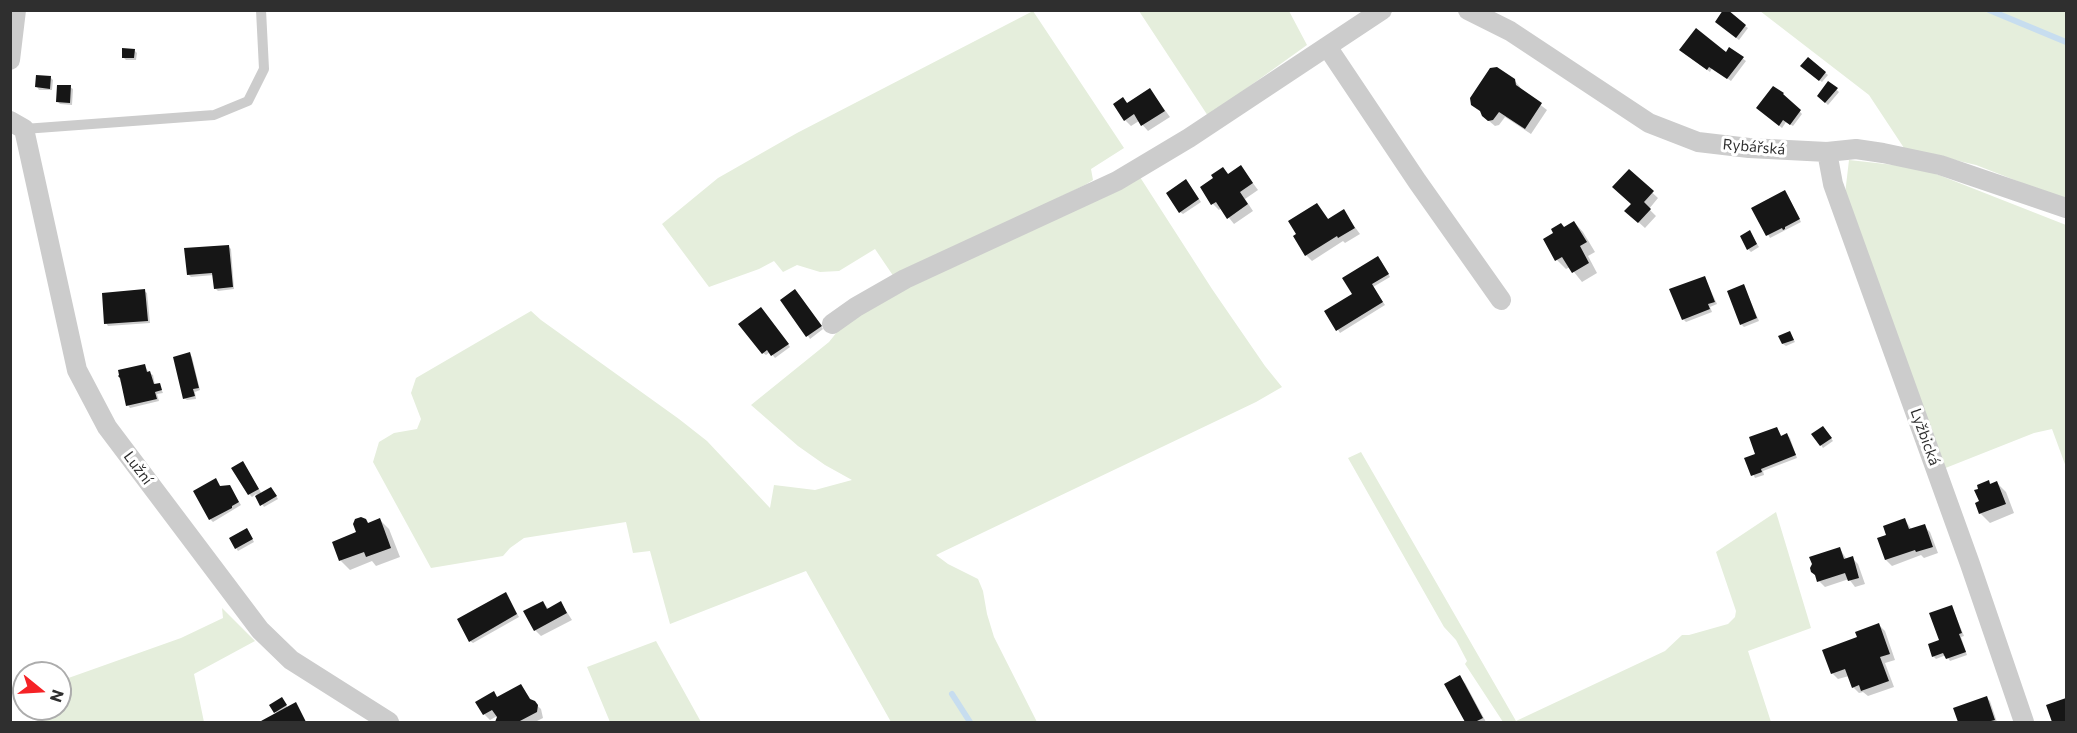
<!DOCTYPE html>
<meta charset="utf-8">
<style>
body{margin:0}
#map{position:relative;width:2077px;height:733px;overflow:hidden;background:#fff;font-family:Commissioner,sans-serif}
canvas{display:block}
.frame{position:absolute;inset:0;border:12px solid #2f2f2f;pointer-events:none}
.north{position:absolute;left:12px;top:661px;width:60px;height:60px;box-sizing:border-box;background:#fff;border:2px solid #acacac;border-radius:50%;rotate:108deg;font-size:16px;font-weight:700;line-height:24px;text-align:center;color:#2f2f2f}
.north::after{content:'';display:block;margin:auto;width:21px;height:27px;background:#f52226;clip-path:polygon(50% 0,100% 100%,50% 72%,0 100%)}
</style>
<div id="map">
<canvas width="2077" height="733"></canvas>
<div class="frame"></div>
<div class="north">N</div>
</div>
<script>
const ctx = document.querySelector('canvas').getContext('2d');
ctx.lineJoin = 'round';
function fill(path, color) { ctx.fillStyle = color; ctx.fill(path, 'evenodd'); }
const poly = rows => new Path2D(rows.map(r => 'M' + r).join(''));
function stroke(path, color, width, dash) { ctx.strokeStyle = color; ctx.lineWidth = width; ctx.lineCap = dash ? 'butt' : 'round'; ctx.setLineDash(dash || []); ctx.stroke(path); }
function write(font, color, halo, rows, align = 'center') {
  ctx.font = font + ' Commissioner,sans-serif'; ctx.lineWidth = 6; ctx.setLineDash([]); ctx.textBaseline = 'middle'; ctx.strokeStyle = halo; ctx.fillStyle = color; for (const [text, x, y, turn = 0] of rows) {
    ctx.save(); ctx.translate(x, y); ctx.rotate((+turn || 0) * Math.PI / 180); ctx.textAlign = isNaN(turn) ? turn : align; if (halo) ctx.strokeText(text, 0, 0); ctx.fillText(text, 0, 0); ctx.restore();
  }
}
fill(poly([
 [1033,11,1124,148,1091,169,1093,180,1085,185,894,277,875,249,839,271,820,272,797,265,783,272,774,261,759,269,709,287,662,224,718,178,797,133],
 [1139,11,1289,11,1307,45,1208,116],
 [1760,11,2066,11,2066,200,1976,165,1904,148,1869,95],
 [1849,160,1921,168,2066,225,2066,467,2052,429,2034,433,1943,469,1845,194],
 [1138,174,1212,289,1265,366,1282,387,1256,402,936,555,948,564,978,579,983,591,987,614,994,637,1037,722,891,722,806,571,670,624,650,551,633,553,626,522,524,538,510,548,503,556,431,568,373,462,379,442,394,433,417,429,421,419,411,393,416,378,531,311,541,320,679,419,707,441,770,508,774,485,815,490,852,480,825,465,798,446,751,405,829,342,837,332,868,310,903,288],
 [1361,452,1516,721,1665,651,1682,635,1689,635,1728,624,1735,617,1736,611,1716,552,1776,512,1811,628,1748,651,1771,722,1503,722,1465,664,1467,661,1456,640,1444,627,1348,458],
 [222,608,255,641,194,674,204,722,38,722,35,709,60,709,60,681,181,638,223,618],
 [656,641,701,722,610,722,587,667]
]), '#e5eedc');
fill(poly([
 [1720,25,1745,26,1748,28,1739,40],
 [1730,49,1746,61,1731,81,1712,68,1710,72,1683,52,1726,54],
 [134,50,137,53,136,60,126,60,123,57],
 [1808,59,1828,75,1822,82,1805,69],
 [50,77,53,80,52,90,39,90,37,87],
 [1514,80,1520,87,1521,90,1547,110,1531,134,1505,117,1499,125,1495,126,1483,116],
 [1829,83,1839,92,1828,105,1819,96],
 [70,87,73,89,72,105,60,104,58,102],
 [1150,90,1170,117,1148,131,1139,121,1131,126,1125,120,1123,99,1128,104],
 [1783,94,1802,114,1793,126,1786,122,1782,128,1760,110],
 [1241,167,1258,190,1245,199,1253,211,1234,224,1221,208,1219,210,1213,204,1215,179,1223,169,1229,175],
 [1629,171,1658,198,1649,209,1656,216,1645,228,1626,211,1633,204],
 [1189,184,1201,202,1183,214,1180,212],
 [1787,194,1801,222,1770,238,1753,208],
 [1317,205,1329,220,1343,211,1360,234,1345,243,1343,241,1312,261,1306,255,1298,234],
 [1574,222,1583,232,1595,252,1588,256,1597,273,1582,282,1570,267,1566,269,1557,260,1564,228],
 [1750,232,1759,247,1751,252,1748,249],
 [228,246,231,249,234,289,218,291,215,288,214,275,191,277,188,274],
 [1381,261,1390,277,1373,287,1385,305,1340,333,1326,311,1354,294],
 [1705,278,1717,304,1710,307,1712,312,1686,322,1683,319],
 [1744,286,1759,321,1744,327,1741,324],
 [144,291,147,293,150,323,108,326,106,323],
 [795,291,823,329,810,339,803,328],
 [764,312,790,347,775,358,770,352,766,355,763,353],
 [1790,333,1795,342,1786,346,1783,344],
 [190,354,192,357,200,390,195,392,196,399,187,400,184,398],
 [145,366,149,373,153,375,155,385,159,384,163,393,157,394,159,401,130,408,128,405,119,377],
 [1777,428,1782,437,1787,435,1790,438,1797,458,1763,471,1764,475,1755,478,1746,459,1757,455],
 [1825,430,1833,441,1823,448,1821,445],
 [243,463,262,494,273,491,278,499,264,507,256,494,252,497,249,494],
 [216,480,221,487,230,487,241,505,213,522,210,519],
 [1989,482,1992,485,1997,483,2006,492,2014,513,1990,523,1980,513,1980,502],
 [380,520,389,529,400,557,376,566,372,561,350,570,341,561,333,543,358,533],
 [1905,520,1912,530,1924,526,1930,532,1938,553,1924,558,1921,555,1892,566,1886,560,1879,539,1888,535],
 [249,533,254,542,238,551,236,548],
 [1840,549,1847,560,1852,558,1858,564,1865,584,1855,587,1849,579,1825,587,1819,581,1813,572,1811,558],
 [508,597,519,617,473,643,470,641],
 [542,602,549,609,561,603,572,620,541,636,535,630],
 [1952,607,1964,636,1961,637,1967,655,1950,661,1946,655,1936,659,1933,656,1941,641],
 [1879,625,1885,631,1895,660,1885,663,1894,687,1868,696,1863,692,1859,693,1853,687,1849,676,1838,679,1832,673,1859,638],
 [1459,677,1465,683,1486,722,1466,722,1446,685],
 [521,686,532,701,541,709,543,718,535,722,497,722,499,715,490,720,484,714,493,693,499,698],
 [1987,698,1990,701,1997,722,1960,722,1955,709],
 [284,702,288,708,296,704,306,722,264,722,277,714,275,712]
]), '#0003');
stroke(poly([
 [1989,10,2066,42],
 [952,694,970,722]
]), '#c7ddef', 6);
fill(poly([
 [1723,10,1728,10,1746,25,1736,38,1715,22],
 [1696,28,1726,52,1729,47,1744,57,1727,79,1709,67,1707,70,1679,50],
 [122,48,135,49,134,58,122,58],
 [1808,57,1826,72,1819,81,1800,66],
 [1497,67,1515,79,1516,85,1542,103,1525,129,1499,112,1493,120,1488,121,1482,116,1480,111,1471,105,1470,98,1490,68],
 [36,75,51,76,50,89,35,87],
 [1828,81,1838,88,1825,103,1817,96],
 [57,85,71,85,70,103,56,102],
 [1773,86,1784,93,1783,94,1801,110,1790,125,1783,120,1779,126,1756,108],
 [1150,88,1165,111,1141,126,1134,114,1124,121,1113,104,1123,97,1127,103],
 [1241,165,1253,183,1240,192,1248,204,1227,219,1216,202,1211,205,1200,187,1213,178,1211,175,1223,167,1228,174],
 [1629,169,1654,191,1644,202,1651,209,1638,223,1624,211,1631,204,1612,187],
 [1186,179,1199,199,1179,213,1166,193],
 [1785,190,1800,219,1785,227,1785,229,1783,230,1782,228,1766,236,1751,208],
 [1317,203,1328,219,1344,209,1355,228,1338,238,1337,236,1305,256,1293,236,1296,234,1288,221],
 [1574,221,1587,242,1580,246,1589,263,1572,273,1562,257,1555,261,1543,239,1553,233,1551,229,1561,223,1564,227],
 [1750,230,1757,244,1747,250,1740,236],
 [229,245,233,287,214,289,212,273,187,275,184,248],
 [1378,256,1389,274,1372,284,1383,302,1336,331,1324,311,1352,294,1342,278],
 [1705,276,1715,302,1708,304,1710,309,1682,320,1669,289],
 [1744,284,1757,318,1740,325,1727,291],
 [145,289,148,321,104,324,102,293],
 [795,289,822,326,806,337,780,300],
 [761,307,789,344,771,356,767,350,762,354,738,324],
 [1790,331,1794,340,1782,344,1778,336],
 [190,352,199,388,193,389,195,396,183,399,173,357],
 [145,364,147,372,150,371,154,384,160,383,162,390,155,392,157,399,126,406,120,378,118,376,119,375,118,370],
 [1823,426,1832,438,1820,446,1811,434],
 [1777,427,1781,436,1787,433,1796,455,1761,469,1762,472,1751,476,1744,458,1755,454,1749,437],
 [243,461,259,489,248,495,231,468],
 [216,478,220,486,230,485,239,502,232,506,232,508,209,520,193,491],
 [1989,480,1990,484,1997,481,2006,504,1979,514,1975,503,1979,501,1974,490,1978,489,1977,485],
 [271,487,277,496,260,506,255,496],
 [361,517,366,519,368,523,380,518,391,548,366,557,364,552,339,561,332,542,356,532,353,524,355,519],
 [1905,518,1909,529,1925,524,1933,547,1916,552,1915,550,1885,560,1877,538,1886,535,1883,526],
 [247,528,253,539,235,549,229,538],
 [1840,547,1844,559,1853,556,1859,578,1848,581,1845,573,1817,582,1815,575,1811,572,1810,568,1812,564,1809,557],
 [506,592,517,614,469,642,457,619],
 [543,601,547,609,561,601,567,613,534,631,523,611],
 [1952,605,1962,633,1959,634,1966,652,1946,659,1943,653,1932,657,1928,644,1939,640,1929,613],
 [1879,623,1890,654,1880,657,1889,681,1861,691,1859,685,1852,688,1845,669,1831,674,1822,650,1857,637,1855,632],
 [1460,675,1483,718,1475,722,1465,722,1444,684],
 [521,684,530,699,535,701,538,705,537,712,518,722,495,722,497,717,492,710,483,715,475,702,494,691,497,697],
 [1987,696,1995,720,1987,722,1958,722,1953,708],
 [282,697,287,705,274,713,269,705],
 [2066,698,2066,722,2052,722,2046,705],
 [296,702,306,722,262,722,261,721]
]), '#161616');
stroke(poly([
 [24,129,214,115,248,101,264,69,261,10]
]), '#ccc', 10);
stroke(poly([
 [1468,10,1510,31,1649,123,1698,142,1749,148,1827,152,1856,149,1883,153,1940,165,2066,208],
 [1328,48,1417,181,1501,300],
 [10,60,16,10],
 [10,121,24,129,77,370,107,427,260,630,291,660,389,722],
 [1827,152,1833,184,1970,564,2024,722],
 [832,324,856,307,905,279,1117,181,1189,138,1382,10]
]), '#ccc', 20);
write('15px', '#2f2f2f', '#fff', [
 ["Rybářská",1754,147,5],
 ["Lyžbická",1925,437,70],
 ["Lužní",138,468,53]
]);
</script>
